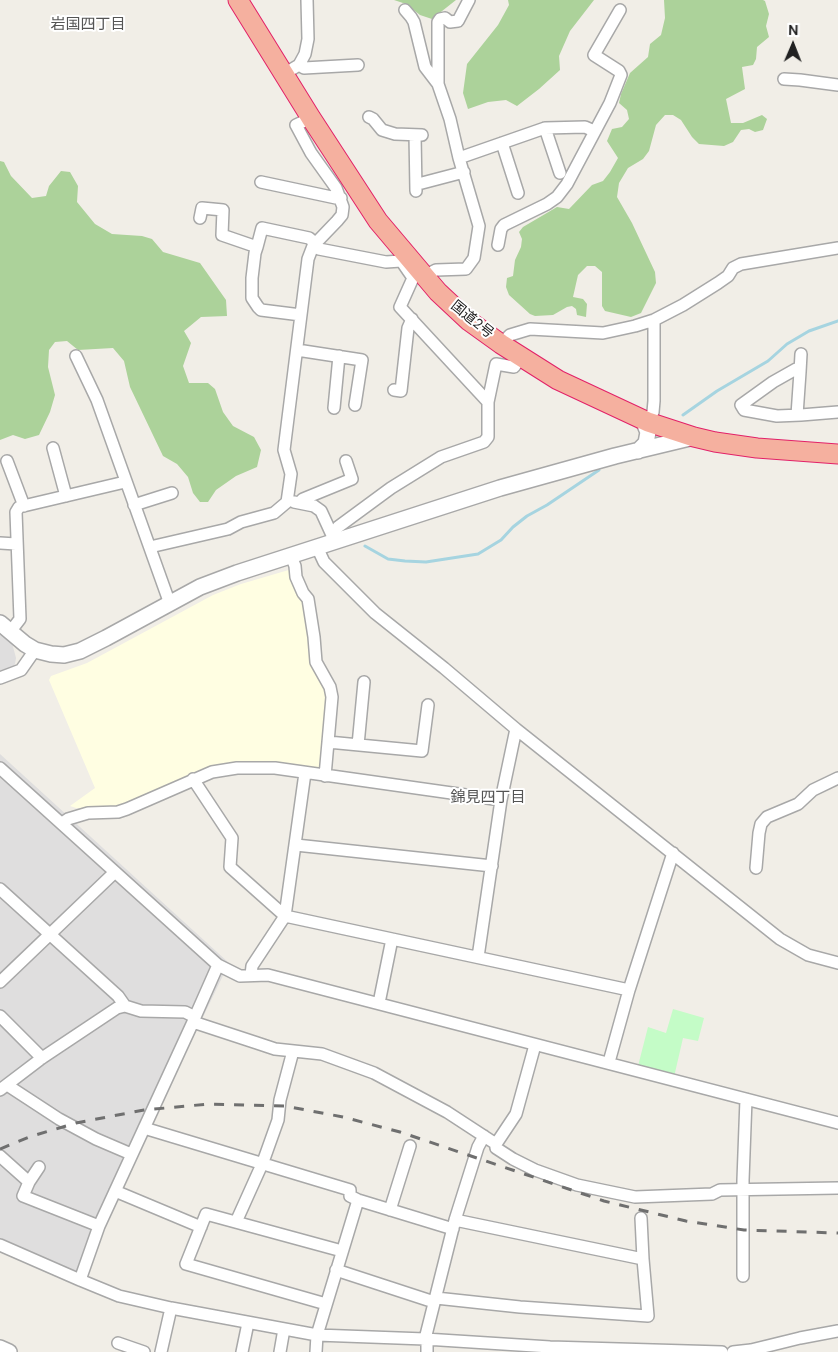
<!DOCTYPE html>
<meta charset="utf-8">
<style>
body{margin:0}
#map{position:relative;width:838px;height:1352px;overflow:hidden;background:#f1eee7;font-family:"DM Sans",sans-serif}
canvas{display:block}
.north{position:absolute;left:768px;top:20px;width:50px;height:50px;-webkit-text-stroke:4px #fff;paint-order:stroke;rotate:1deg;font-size:14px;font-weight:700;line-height:20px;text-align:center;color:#212121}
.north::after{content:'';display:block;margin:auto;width:18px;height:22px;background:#212121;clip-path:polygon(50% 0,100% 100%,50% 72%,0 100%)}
</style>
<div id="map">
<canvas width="838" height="1352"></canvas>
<div class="north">N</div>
</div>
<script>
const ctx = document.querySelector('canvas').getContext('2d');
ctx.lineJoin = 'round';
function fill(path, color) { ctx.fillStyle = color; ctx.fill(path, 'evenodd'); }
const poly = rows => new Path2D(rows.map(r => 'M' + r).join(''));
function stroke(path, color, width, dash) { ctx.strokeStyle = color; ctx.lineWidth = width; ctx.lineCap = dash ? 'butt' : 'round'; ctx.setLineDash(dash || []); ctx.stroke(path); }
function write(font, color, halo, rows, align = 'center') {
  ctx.font = font + ' "DM Sans","Noto Sans JP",sans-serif'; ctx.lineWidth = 4; ctx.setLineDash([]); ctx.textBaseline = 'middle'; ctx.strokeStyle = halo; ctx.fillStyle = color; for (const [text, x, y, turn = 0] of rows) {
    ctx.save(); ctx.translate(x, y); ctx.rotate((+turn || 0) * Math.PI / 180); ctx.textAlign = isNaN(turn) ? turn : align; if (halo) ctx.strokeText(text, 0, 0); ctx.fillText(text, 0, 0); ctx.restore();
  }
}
fill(poly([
 [0,629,12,643,16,658,15,664,12,670,0,674],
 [0,754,229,963,79,1275,0,1241]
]), '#dfdede');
fill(poly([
 [292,569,305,602,329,698,322,770,220,766,119,807,76,808,70,806,95,788,49,680,51,676,87,663,213,595,241,584]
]), '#fffee2');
fill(poly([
 [394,0,456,0,432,19,420,15,406,4],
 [508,0,594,0,570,31,559,56,560,70,539,89,517,106,506,100,488,102,468,109,463,93,467,64,498,25,509,5],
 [664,0,763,0,765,1,769,14,766,26,769,37,757,47,756,59,753,65,742,67,745,89,726,99,731,123,743,123,762,115,767,119,763,130,755,132,749,129,741,130,733,142,724,146,699,144,692,137,681,120,673,115,665,115,656,125,649,151,643,159,628,168,619,183,617,197,632,223,655,272,656,283,641,313,631,317,605,311,602,306,602,272,595,266,587,266,578,275,573,297,583,299,587,304,586,317,577,315,576,309,572,306,567,307,553,315,535,316,530,314,509,295,506,287,507,278,513,276,515,260,521,247,522,239,519,232,523,227,557,207,569,209,592,185,603,181,610,172,618,158,607,141,612,129,622,127,629,119,627,110,619,103,621,94,630,73,648,57,650,44,661,35,665,18],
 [0,161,4,162,11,176,32,198,46,196,49,186,61,171,70,172,78,186,77,202,95,224,112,234,142,236,152,239,163,252,200,263,226,300,227,316,201,317,184,331,191,343,183,366,189,383,208,383,215,389,223,412,233,426,254,437,261,450,257,467,236,476,216,490,208,502,200,502,193,493,188,477,177,464,163,456,130,387,124,361,113,348,78,350,67,341,55,342,49,350,48,367,55,395,50,412,39,435,25,439,13,435,0,440]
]), '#acd29a');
fill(poly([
 [673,1009,704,1018,698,1041,683,1038,674,1077,638,1066,648,1027,666,1033]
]), '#c4fcc7');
stroke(poly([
 [683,415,717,391,768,361,787,344,809,331,838,321],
 [365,546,388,559,405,561,426,562,478,554,501,540,513,527,527,516,547,505,599,470]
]), '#a6d4e0', 3);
const minor = poly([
 [405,10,411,17,414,22,425,67,438,84,450,119,459,158],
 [299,65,304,68,358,65],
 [284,74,299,65,305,54,308,39,307,0],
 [784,79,800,80,838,85],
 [438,84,438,22,440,19,445,18,450,22,458,21,469,0],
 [369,117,373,119,382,130,395,134,422,135],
 [311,118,296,125,311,153,336,188,343,207,342,215,337,221,313,246],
 [545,128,560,173],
 [415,135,416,191],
 [502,143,518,193],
 [261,182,336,198,341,198],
 [416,183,422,183,464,172],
 [200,218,202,208,223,210,222,235,257,247,262,228,309,238,315,243],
 [498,245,501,229,504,225,547,204,557,197,567,184,610,103,621,75,619,71,594,55,620,10],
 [257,247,255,253,252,278,252,298,258,307,261,310,301,315],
 [402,262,413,278,400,307,488,402],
 [424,276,436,270,466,269,474,258,479,226,459,158,545,128,585,127,594,131],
 [501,344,510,335,530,329,603,333,635,326,654,320,683,305,718,283,728,276,733,268,741,264,838,248],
 [297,350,362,360,355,405],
 [76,356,97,400,170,604],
 [800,372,801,354],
 [394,390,401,391,408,328,412,319],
 [334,408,339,356],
 [797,415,800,372,796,369,773,382,741,405,744,410,777,416,801,415,838,412],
 [648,422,653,412,654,401,654,320],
 [53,448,66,496],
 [7,461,24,506],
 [294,502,314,506,321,511,332,535],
 [299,503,303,499,352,479,346,461],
 [134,505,172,493],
 [334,542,332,535,338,527,391,488,441,457,484,442,488,437,488,402,496,364,514,367,521,357],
 [0,543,16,544],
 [150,547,228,529,241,522,274,513,287,502,291,474,284,450,308,259,313,246,319,249,386,262,401,261,409,258],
 [317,547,324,562,375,613,444,668,516,729,780,939,808,955,838,963],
 [291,556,295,566,296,577,303,593,308,599,314,637,316,662,330,687,332,697,325,776],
 [10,632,20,619,16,512,19,507,125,482],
 [0,678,21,670,35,650],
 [328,742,422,751,428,705],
 [358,745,364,682],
 [0,768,218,965,240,976,268,975,838,1123],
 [193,779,232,838,230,867,285,916,629,990],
 [62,823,68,819,88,813,118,812,127,809,212,772,237,768,275,768,501,800],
 [296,845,492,866],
 [756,868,759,833,761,824,767,817,798,804,813,790,838,778],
 [0,889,118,996,125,1006],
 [478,957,501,800,516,729],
 [251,975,252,966,285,916,305,773],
 [0,982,115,872],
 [379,1003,392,939],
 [0,1016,42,1058],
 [195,1017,218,965],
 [609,1062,629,990,673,853],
 [7,1085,59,1119,96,1139,131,1154],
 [0,1090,42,1058,117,1008,125,1006,141,1011,185,1012,195,1017,193,1022,257,1043,275,1049,322,1054,374,1073,447,1112,496,1144,496,1148,513,1159,535,1170,577,1185,635,1197,712,1194,720,1190,838,1188],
 [144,1128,350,1190,350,1196,358,1200,453,1229],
 [496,1144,516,1114,535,1045],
 [0,1156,29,1182],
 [39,1167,29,1182,23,1196,99,1226],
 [115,1191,201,1227],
 [390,1210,410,1146],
 [455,1220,643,1259],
 [236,1222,263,1162,278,1120,280,1100,293,1051],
 [0,1245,80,1280,119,1296,171,1308,317,1335,425,1339,550,1347,722,1352],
 [336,1270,434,1302],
 [743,1276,743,1180,746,1099],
 [80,1280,99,1226,193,1022],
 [436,1298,520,1307,648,1316,643,1259,641,1218],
 [326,1304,186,1264,206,1214,342,1251],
 [425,1339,455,1220,478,1147,484,1136],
 [427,1339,427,1352],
 [118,1343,144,1352],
 [161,1352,171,1308],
 [242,1352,248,1323],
 [280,1352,284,1329],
 [316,1352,317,1335,358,1200],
 [733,1352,751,1350,800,1338,838,1331]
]);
const tertiary = poly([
 [638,451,646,443,648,432,643,420],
 [0,623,25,644,35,650,51,654,64,655,80,651,106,638,200,587,237,573,500,488,615,456,694,437],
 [0,1348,9,1352]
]);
const trunk = poly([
 [238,0,311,118,378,221,438,292,469,321,501,344,558,380,648,422,694,437,715,442,757,448,838,454]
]);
stroke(minor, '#a8a8a8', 14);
stroke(tertiary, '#a8a8a8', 18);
stroke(trunk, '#e22168', 21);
stroke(minor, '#fff', 11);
stroke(tertiary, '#fff', 15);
stroke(trunk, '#f5b09f', 19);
stroke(poly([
 [0,1149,29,1137,76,1123,144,1110,209,1104,285,1106,343,1117,400,1132,604,1201,686,1221,744,1230,838,1233]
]), '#6f6f6f', 3, [10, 10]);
write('14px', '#212121', '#fff', [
 ["国道2号",472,320,39]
]);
write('15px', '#545454', '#fff', [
 ["岩国四丁目",88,25],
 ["錦見四丁目",488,798]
]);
</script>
